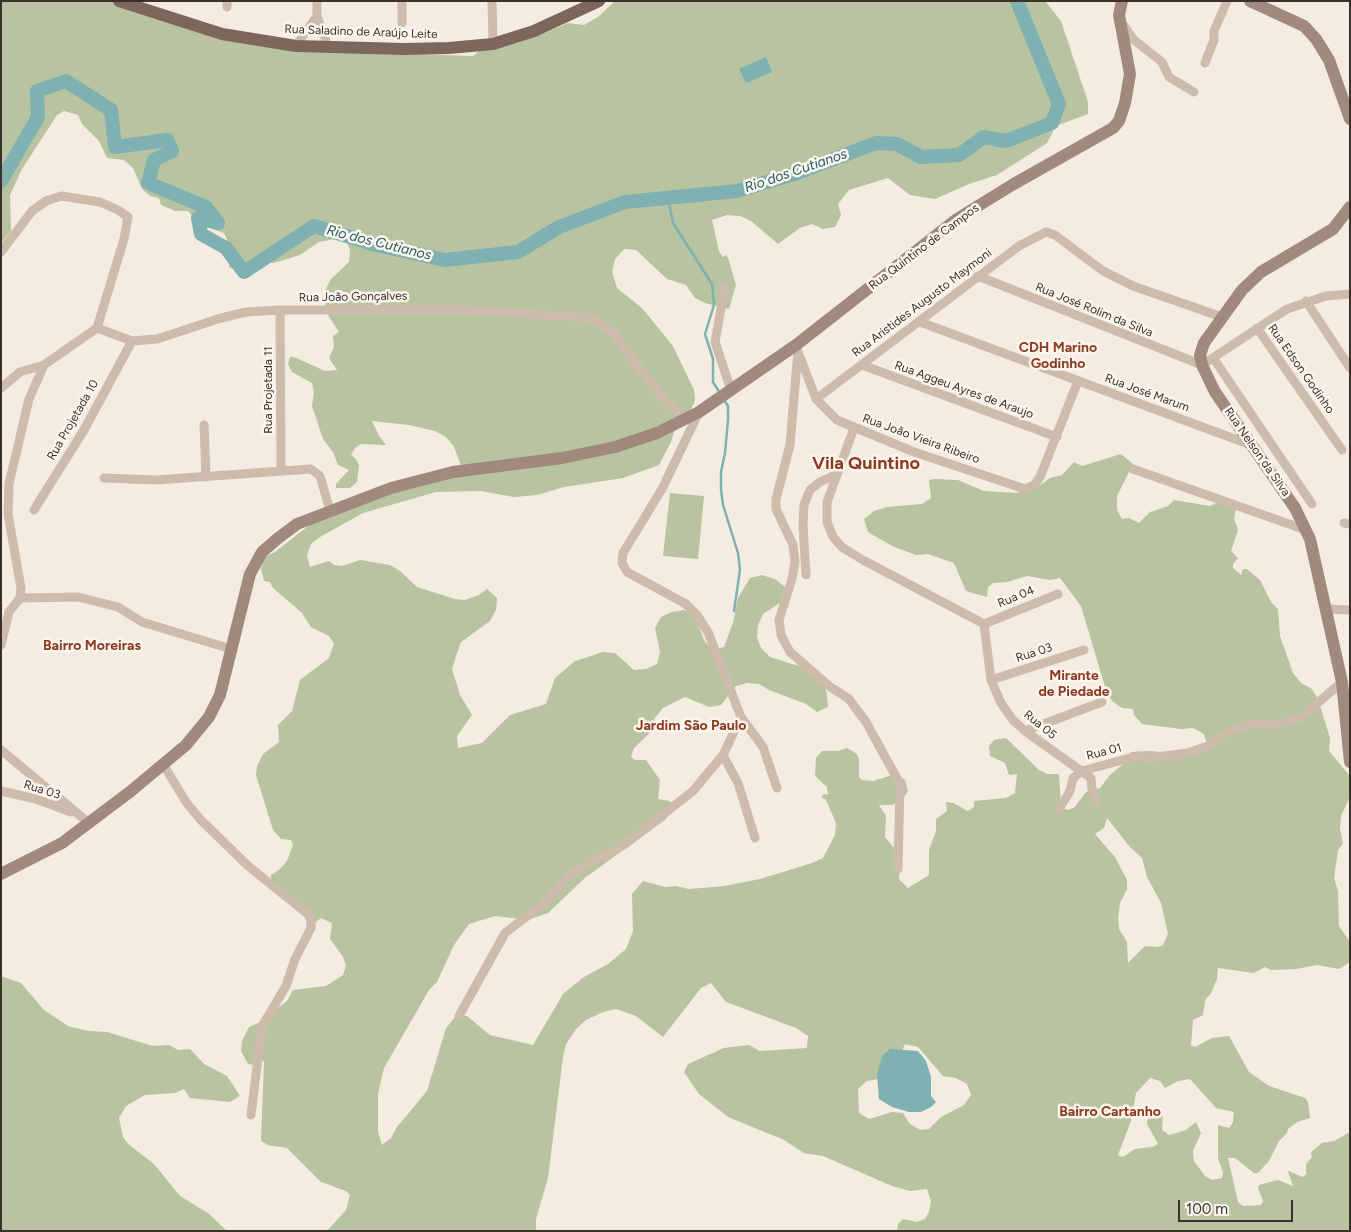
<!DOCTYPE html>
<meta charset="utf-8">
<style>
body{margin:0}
#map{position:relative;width:1351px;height:1232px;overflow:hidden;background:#f4ebe1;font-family:Figtree,sans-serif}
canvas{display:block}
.frame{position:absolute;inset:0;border:2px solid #3b302b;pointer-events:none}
.scale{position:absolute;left:1178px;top:1200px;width:115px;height:22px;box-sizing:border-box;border:2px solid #3b302b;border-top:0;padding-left:6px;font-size:15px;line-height:18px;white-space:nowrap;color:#3b302b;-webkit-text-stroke:4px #fbf5ee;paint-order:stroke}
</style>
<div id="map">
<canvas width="1351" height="1232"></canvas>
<div class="frame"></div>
<div class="scale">100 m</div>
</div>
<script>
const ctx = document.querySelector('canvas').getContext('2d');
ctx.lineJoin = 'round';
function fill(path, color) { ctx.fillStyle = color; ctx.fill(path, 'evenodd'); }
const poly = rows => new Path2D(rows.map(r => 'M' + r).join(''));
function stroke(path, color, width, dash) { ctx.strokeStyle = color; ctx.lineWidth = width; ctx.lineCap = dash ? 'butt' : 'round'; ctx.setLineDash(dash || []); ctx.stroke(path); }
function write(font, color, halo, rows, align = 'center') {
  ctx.font = font + ' Figtree,sans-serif'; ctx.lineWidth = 5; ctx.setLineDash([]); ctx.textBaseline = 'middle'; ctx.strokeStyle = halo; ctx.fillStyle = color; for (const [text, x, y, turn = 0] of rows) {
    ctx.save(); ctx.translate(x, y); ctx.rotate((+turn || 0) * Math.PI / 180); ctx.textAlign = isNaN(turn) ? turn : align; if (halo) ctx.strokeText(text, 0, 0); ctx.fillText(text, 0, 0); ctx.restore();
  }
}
fill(poly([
 [1,1,115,1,298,50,473,56,479,51,547,32,568,23,584,25,598,17,615,1,1045,1,1061,21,1088,102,1088,114,1053,127,1053,132,1047,143,997,175,969,184,935,199,910,195,888,178,849,190,838,204,841,215,835,227,823,229,812,224,800,228,778,244,751,221,740,216,727,215,712,220,719,251,723,257,726,255,728,258,736,285,729,309,705,303,695,298,686,285,667,279,636,250,624,249,615,259,612,272,617,288,642,308,673,346,694,390,695,401,689,413,675,429,671,442,659,465,623,478,564,487,537,495,514,497,481,491,436,492,363,513,320,537,311,544,307,555,310,567,329,561,334,565,342,566,360,560,390,565,400,571,417,587,455,599,465,600,479,595,487,589,497,598,496,610,490,621,461,642,456,656,452,669,460,695,472,715,457,736,458,748,482,743,510,715,546,704,555,678,575,661,603,652,615,653,634,670,646,669,657,664,660,652,655,628,661,617,672,612,684,610,695,616,704,640,712,650,724,647,733,623,738,598,750,578,762,575,775,579,785,587,784,600,763,614,758,625,757,637,761,648,770,657,805,668,824,683,827,695,828,707,817,712,806,704,769,690,759,684,747,683,736,686,721,705,709,707,685,697,663,708,654,719,656,722,655,728,634,748,631,757,635,760,646,760,660,780,658,799,669,801,673,804,671,812,665,820,586,877,548,913,528,920,495,916,469,924,454,945,437,982,429,990,384,1068,378,1094,378,1132,382,1145,391,1138,397,1127,427,1091,446,1028,456,1016,467,1016,490,1035,533,1045,563,994,584,977,608,964,626,949,633,931,632,894,643,881,665,887,676,886,689,889,724,886,760,879,812,863,823,858,835,835,836,823,826,800,821,797,824,794,828,795,827,787,815,776,816,758,822,751,819,751,838,751,847,748,857,754,859,760,859,777,862,780,873,781,896,774,905,780,908,791,901,801,892,805,879,805,886,816,885,837,900,855,899,879,908,888,929,875,929,850,936,831,936,819,947,811,946,802,953,803,968,811,974,807,974,801,1006,798,1015,793,1017,774,1009,775,1005,763,990,756,989,746,994,740,1006,738,1039,770,1047,774,1059,774,1061,806,1067,810,1074,808,1086,792,1100,788,1110,775,1128,760,1131,752,1150,751,1186,754,1208,747,1204,734,1193,728,1181,729,1142,724,1134,715,1133,709,1122,708,1112,701,1106,690,1081,606,1060,578,1050,580,1027,576,1007,582,993,583,988,587,987,597,966,591,954,563,928,554,916,555,892,546,868,532,864,519,874,511,887,507,922,504,931,498,929,480,934,479,958,480,984,491,1016,493,1035,489,1050,478,1062,475,1074,462,1082,466,1121,454,1133,464,1117,496,1117,510,1122,519,1129,518,1139,523,1150,512,1168,506,1174,500,1210,506,1225,499,1236,508,1234,518,1238,530,1231,551,1238,558,1233,564,1233,568,1241,575,1243,569,1247,569,1260,580,1271,602,1278,609,1280,636,1293,673,1301,683,1312,689,1318,699,1330,738,1329,751,1350,776,1350,797,1341,816,1340,828,1343,844,1338,850,1334,878,1338,891,1339,926,1350,942,1350,962,1339,969,1317,965,1296,969,1271,970,1265,967,1254,973,1218,968,1217,979,1211,993,1205,1000,1203,1015,1193,1020,1191,1045,1195,1047,1212,1038,1229,1036,1249,1072,1269,1086,1305,1098,1308,1102,1310,1118,1297,1122,1288,1129,1287,1133,1279,1141,1269,1161,1258,1173,1254,1173,1235,1158,1228,1158,1238,1202,1243,1206,1261,1205,1263,1201,1258,1188,1259,1185,1278,1180,1293,1186,1288,1171,1303,1177,1306,1174,1306,1164,1312,1157,1311,1152,1322,1143,1334,1141,1350,1132,1350,1231,897,1231,898,1224,903,1219,917,1222,925,1219,929,1212,931,1201,927,1189,910,1191,892,1186,823,1156,804,1153,784,1140,728,1117,699,1094,684,1072,688,1064,724,1048,749,1045,760,1051,807,1048,808,1036,796,1028,726,1002,711,983,701,988,663,1037,636,1016,616,1009,603,1012,586,1020,576,1029,566,1044,563,1057,548,1178,536,1219,536,1231,327,1231,346,1210,350,1195,346,1191,321,1182,287,1148,268,1145,261,1141,264,1062,262,1059,256,1065,248,1064,241,1051,242,1041,249,1027,258,1023,264,1027,275,1010,287,1001,293,990,326,986,343,975,346,966,343,957,330,939,332,923,321,918,311,926,307,925,303,906,276,889,271,878,271,875,279,870,287,861,293,845,291,840,281,839,273,830,256,775,257,766,263,754,279,742,278,725,292,711,300,680,329,658,334,644,329,636,311,627,302,613,273,588,270,582,264,581,261,569,264,557,275,552,312,523,462,468,454,447,446,437,435,431,409,425,372,421,379,436,386,445,361,444,355,448,351,455,356,459,359,465,357,482,350,488,336,488,336,484,349,470,338,465,333,452,323,439,312,406,314,393,312,383,292,372,288,364,290,357,294,357,325,371,337,370,329,358,334,347,333,336,339,332,329,317,323,296,330,280,349,262,350,249,344,237,319,242,300,255,274,263,261,262,241,273,229,267,229,244,224,233,198,224,188,211,175,211,161,205,159,198,150,196,142,189,133,168,124,160,107,158,99,141,82,124,78,115,64,111,57,115,22,169,10,195,11,231,1,243],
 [1107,818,1130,847,1142,858,1147,877,1161,903,1168,934,1163,945,1158,947,1145,946,1128,963,1127,942,1119,929,1118,918,1120,903,1127,889,1127,880,1115,857,1095,834,1104,828],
 [905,1044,918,1047,943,1076,956,1078,967,1084,971,1095,964,1105,941,1117,929,1129,920,1130,910,1124,903,1113,892,1112,869,1119,859,1113,858,1089,867,1081,878,1079,900,1055],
 [1150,1078,1160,1081,1165,1088,1178,1081,1190,1079,1216,1108,1234,1112,1233,1122,1229,1128,1218,1125,1218,1158,1223,1173,1222,1178,1212,1180,1205,1176,1194,1161,1193,1151,1201,1133,1196,1122,1186,1130,1169,1135,1162,1130,1163,1116,1150,1117,1147,1120,1147,1124,1158,1144,1152,1147,1135,1149,1123,1157,1118,1155,1131,1121,1136,1093],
 [670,493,704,496,698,559,663,556],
 [1,976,21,983,44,1010,68,1026,88,1031,107,1032,153,1046,169,1045,178,1050,190,1049,204,1064,227,1076,240,1096,230,1102,190,1098,184,1089,175,1093,145,1095,126,1106,119,1118,123,1137,128,1144,154,1164,180,1196,208,1213,227,1231,1,1231]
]), '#b8c4a0');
fill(poly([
 [766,57,772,72,746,83,739,69],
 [890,1049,918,1051,926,1061,931,1077,931,1096,936,1102,931,1107,921,1112,909,1112,892,1107,879,1099,877,1075,882,1056]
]), '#7fb0b2');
stroke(poly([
 [668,198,673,223,712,284,714,305,705,334,713,359,713,382,720,393],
 [724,400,728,406,728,420,725,453,721,472,721,489,723,505,738,553,740,570,734,611]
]), '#7fb0b2', 2.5);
stroke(poly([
 [1,181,38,117,37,91,66,81,111,110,115,147,167,140,172,151,154,160,148,183,206,207,218,223,198,218,201,234,226,248,244,272,314,226,376,245,445,260,518,252,559,227,625,202,737,191,797,173,876,143,897,144,921,157,959,155,984,137,1006,141,1052,123,1059,104,1017,1]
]), '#7fb0b2', 14);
stroke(poly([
 [317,1,317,16,328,46],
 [402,1,402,23],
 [492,1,493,44],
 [227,7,227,1],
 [1122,23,1134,40,1162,62,1169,77,1194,92],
 [296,46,317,16],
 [1205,63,1214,40,1214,31,1227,1],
 [1,252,32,211,46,201,61,196,100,202,118,210,128,217,124,239,97,328],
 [978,276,1202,365,1287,309,1326,296,1350,294],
 [725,287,715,342,731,390],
 [1306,301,1350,368],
 [280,310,281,470],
 [920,322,1251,445],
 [97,328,132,341,157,339,221,318,246,312,280,310,467,310,590,318,613,332,659,394,686,420],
 [1257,328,1342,450],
 [798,351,790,445,776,499,776,509,793,545,795,562,792,579,779,620,781,635,790,652,829,686,849,699,866,722,900,784,898,869],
 [799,354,816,399,837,420,914,452,1025,489,1034,485,1040,477,1078,381],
 [1214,359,1312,504],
 [44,365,29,399,9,484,8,514,21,588,20,598,78,597,118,607,142,622,231,649],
 [862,365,1057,437],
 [1,388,20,372,44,365,97,328],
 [816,399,1019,246,1046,232,1055,235,1103,271,1133,286,1222,317],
 [204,425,206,477],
 [854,428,827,502,827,522,833,537,843,548,863,560,984,624],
 [1133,469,1306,530],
 [104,478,156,480,311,469,320,476,330,510],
 [34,510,84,430,132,341],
 [1344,523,1350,524],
 [806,575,803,525,804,505,810,490,820,482,835,475],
 [1326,609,1350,610],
 [984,624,991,680,1001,703,1013,720,1025,731,1091,778,1092,789,1097,801],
 [984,624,1058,594],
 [1,645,9,612,20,598],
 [991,680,1084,650],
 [741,717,763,747,777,788],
 [1025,731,1102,702],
 [1,750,89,823],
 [723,755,738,783,755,838],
 [163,764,186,802,200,819,247,865,309,915,311,921,311,928,295,959,286,986,262,1026,251,1115],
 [1,791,36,799,71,812],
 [1059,809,1070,791,1073,778,1082,771,1137,756,1148,758,1187,753,1208,746,1231,731,1247,725,1284,723,1300,718,1342,682],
 [459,1016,505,933,542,905,568,877,588,863,624,845,693,791,723,755,741,717,708,632,697,615,686,604,627,572,622,563,623,553,662,489,699,412]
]), '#cdbbac', 9);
stroke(poly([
 [1250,1,1304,26,1316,39,1329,60,1350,119],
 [1350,207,1333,229,1261,272,1242,290,1204,343,1200,355,1202,365,1215,392,1295,508,1310,539,1342,682,1350,762],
 [1,874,62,843,131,791,186,745,209,717,220,695,250,574,262,552,277,539,297,524,391,488,453,472,562,458,615,447,657,433,699,412,796,345,957,219,1012,185,1113,128,1119,121,1125,103,1130,74,1119,15,1122,1]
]), '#a18a7d', 12);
stroke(poly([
 [119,1,222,34,296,46,404,49,449,48,493,44,534,31,599,1]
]), '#7d675c', 12);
write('12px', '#3b302b', '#fbf5ee', [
 ["Rua Saladino de Araújo Leite",361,32,2],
 ["Rua Quintino de Campos",924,247,-37],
 ["Rua João Gonçalves",353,297,-1],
 ["Rua Aristides Augusto Maymoni",922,303,-37],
 ["Rua José Rolim da Silva",1094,310,22],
 ["Rua Edson Godinho",1301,369,55],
 ["Rua Projetada 11",268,390,-90],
 ["Rua Aggeu Ayres de Araujo",964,390,20],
 ["Rua José Marum",1147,393,20],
 ["Rua Projetada 10",73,420,-60],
 ["Rua João Vieira Ribeiro",921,439,20],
 ["Rua Nelson da Silva",1257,452,55],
 ["Rua 04",1016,597,-22],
 ["Rua 03",1034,653,-18],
 ["Rua 05",1040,725,39],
 ["Rua 01",1104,752,-14],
 ["Rua 03",42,790,17]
]);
write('italic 14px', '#1f5a5e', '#fbf5ee', [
 ["Rio dos Cutianos",796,171,-19],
 ["Rio dos Cutianos",379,243,14]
]);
write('bold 14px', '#8c3b22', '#fbf5ee', [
 ["CDH Marino",1058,348],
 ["Godinho",1058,364],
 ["Bairro Moreiras",92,646],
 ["Mirante",1074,676],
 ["de Piedade",1074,692],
 ["Jardim São Paulo",691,726],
 ["Bairro Cartanho",1110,1112]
]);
write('bold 18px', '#8c3b22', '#fbf5ee', [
 ["Vila Quintino",866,464]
]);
</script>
